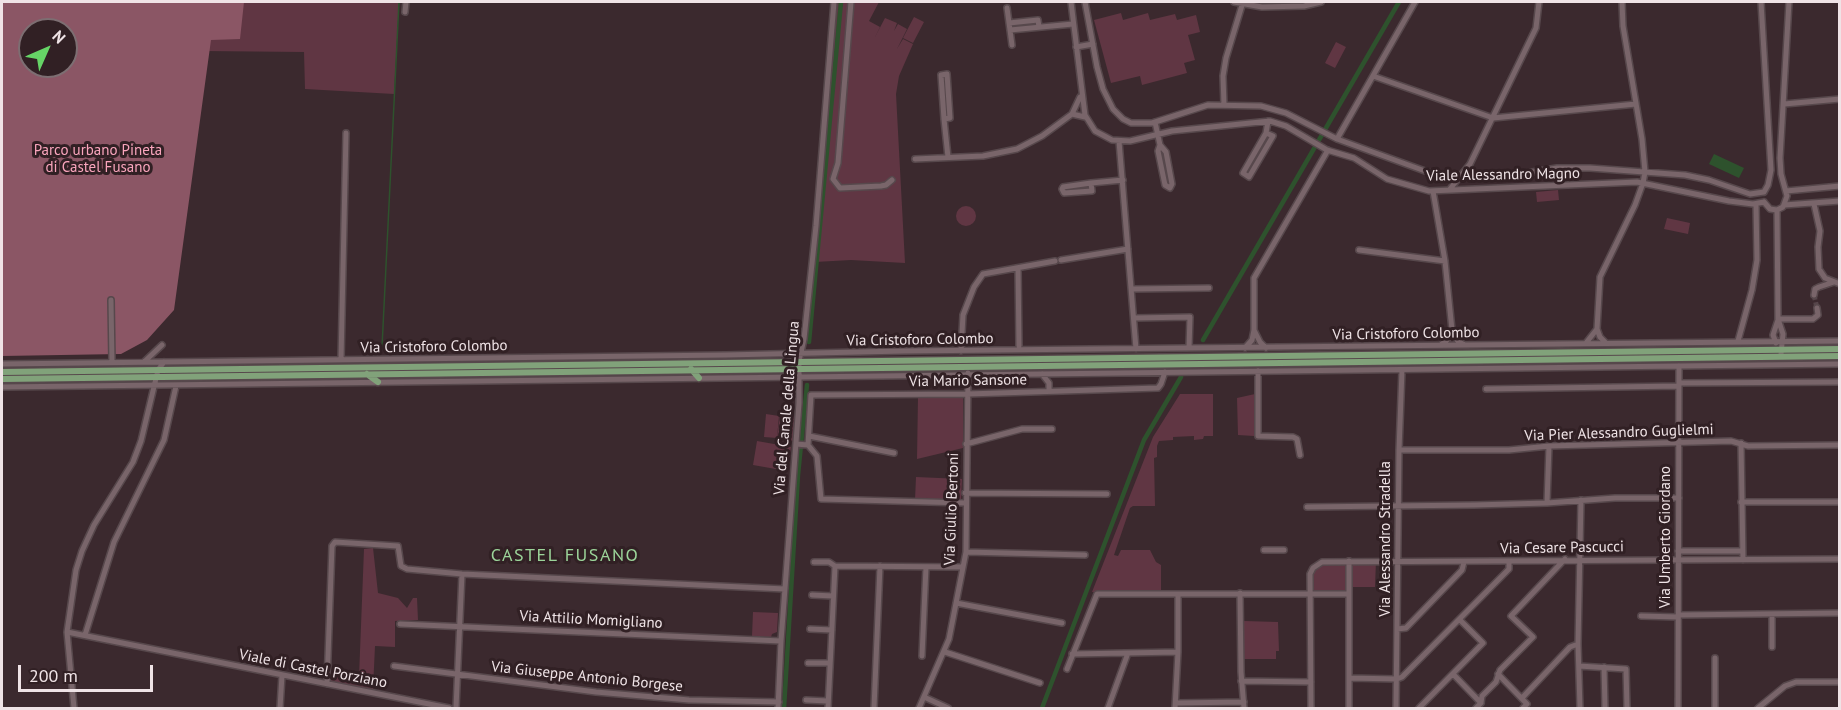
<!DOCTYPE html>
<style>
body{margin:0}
#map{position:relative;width:1841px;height:710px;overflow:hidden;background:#3b292e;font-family:"PT Sans",sans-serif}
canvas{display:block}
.frame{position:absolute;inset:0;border:3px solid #efe3e6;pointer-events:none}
.north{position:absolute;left:18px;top:18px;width:60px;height:60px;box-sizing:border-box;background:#312024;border:2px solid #7d6e72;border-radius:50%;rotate:45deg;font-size:16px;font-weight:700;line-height:24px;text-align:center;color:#efe3e6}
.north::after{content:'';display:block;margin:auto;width:21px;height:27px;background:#66d466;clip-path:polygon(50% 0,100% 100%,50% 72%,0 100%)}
.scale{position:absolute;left:18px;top:665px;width:135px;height:27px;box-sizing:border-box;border:3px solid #efe3e6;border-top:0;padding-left:8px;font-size:18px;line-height:21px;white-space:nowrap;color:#efe3e6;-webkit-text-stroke:4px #312024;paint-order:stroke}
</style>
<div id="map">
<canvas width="1841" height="710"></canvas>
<div class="frame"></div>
<div class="north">N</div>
<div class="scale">200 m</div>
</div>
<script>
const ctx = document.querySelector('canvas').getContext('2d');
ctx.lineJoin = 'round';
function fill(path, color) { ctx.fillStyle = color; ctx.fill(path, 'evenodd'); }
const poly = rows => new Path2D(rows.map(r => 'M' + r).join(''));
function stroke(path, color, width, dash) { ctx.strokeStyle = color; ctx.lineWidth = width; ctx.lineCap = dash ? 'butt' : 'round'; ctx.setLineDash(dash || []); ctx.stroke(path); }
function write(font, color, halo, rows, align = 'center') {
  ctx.font = font + ' "PT Sans",sans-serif'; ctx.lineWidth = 6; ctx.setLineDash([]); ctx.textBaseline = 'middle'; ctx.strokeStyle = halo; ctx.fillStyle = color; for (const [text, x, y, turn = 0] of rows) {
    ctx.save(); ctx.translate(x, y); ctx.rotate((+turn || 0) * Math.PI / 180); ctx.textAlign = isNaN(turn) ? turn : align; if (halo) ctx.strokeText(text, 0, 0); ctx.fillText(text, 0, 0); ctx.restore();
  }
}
fill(poly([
 [205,2,399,2,394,94,305,89,304,52,203,51],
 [837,2,879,2,869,21,880,27,874,39,885,18,897,23,894,31,898,24,907,29,897,49,903,39,913,44,899,76,896,94,905,263,851,260,815,262],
 [1121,13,1123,20,1148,13,1150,20,1175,14,1177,20,1196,15,1200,32,1188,35,1195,60,1184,63,1187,73,1142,85,1140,76,1111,83,1094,20],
 [914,17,924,22,913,43,903,38],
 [1336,42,1346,47,1335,68,1325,63],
 [1558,190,1559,200,1537,202,1536,192],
 '956 216a10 10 0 1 1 20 0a10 10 0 1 1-20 0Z',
 [1667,218,1690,223,1688,234,1664,229],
 [1180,394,1213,394,1213,436,1204,436,1203,439,1194,440,1194,436,1173,437,1173,440,1159,441,1157,446,1157,457,1154,458,1155,506,1133,506,1130,508,1114,555,1118,556,1121,550,1150,550,1156,562,1161,565,1161,591,1092,592,1153,437],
 [1255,394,1254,436,1238,435,1237,398],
 [918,397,963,398,963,448,917,459],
 [766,414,779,416,777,438,764,437],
 [780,415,796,417,793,441,777,439],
 [757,441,791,447,787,471,753,465],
 [916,477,962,479,961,501,915,500],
 [373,548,378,593,398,598,407,608,413,598,417,598,418,620,395,621,395,647,375,646,373,689,331,682,330,675,359,677,364,549],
 [1376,561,1375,587,1350,587,1349,594,1311,593,1313,568,1322,562],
 [753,612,778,613,777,632,772,634,771,637,752,636],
 [1244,621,1278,622,1279,651,1276,651,1276,659,1243,659]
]), '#603643');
fill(poly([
 [2,2,244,2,240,39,211,40,174,310,147,340,121,354,2,356],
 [30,30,66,30,66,66,30,66]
]), '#8b5665');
fill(poly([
 [1714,154,1744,168,1739,178,1709,164]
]), '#2e522d');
stroke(poly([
 [382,347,399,2]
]), '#2e522d', 1.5);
stroke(poly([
 [1203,340,1399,2],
 [809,342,841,2],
 [784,708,798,475,807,385],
 [1042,708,1144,440,1181,377]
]), '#2e522d', 4.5);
stroke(poly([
 [1814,295,1817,308]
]), '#56454a', 5, [5, 2.5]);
const minor = poly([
 [851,2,838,163,833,179,840,188,881,186,886,185,892,180],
 [1071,2,1085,115,1095,131,1112,140,1130,141,1172,131,1270,121,1286,126,1327,150,1354,158,1387,179,1429,191,1637,182,1729,201,1753,204,1764,202],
 [1085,2,1097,67,1103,89,1113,109,1123,119,1131,123,1152,123,1208,105,1261,106,1286,113,1337,139,1436,175,1502,177,1557,168,1590,168,1685,175,1709,180,1750,194,1764,192],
 [1234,2,1262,7,1304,6,1321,2],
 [1761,2,1771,170,1768,185,1764,192],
 [1007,8,1012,45],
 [405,12,406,2],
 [1009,23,1038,20,1039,27],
 [1010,30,1073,24],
 [1076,47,1093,44],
 [1373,76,1493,118,1636,104],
 [1080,97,1072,114,1085,117],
 [1784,104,1840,99],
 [1224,105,1223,76,1226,58,1243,2],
 [944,119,950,118,947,74,941,75,944,119,948,157],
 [1155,122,1160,145,1166,152,1172,184,1170,188,1165,185,1158,151,1160,145],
 [1266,133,1273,136,1249,177,1243,173,1266,133,1268,121],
 [1337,139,1415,2],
 [1119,141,1136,349],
 [915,159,983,156,1017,149,1042,136,1072,114],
 [1091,183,1092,191,1064,193,1062,189,1063,187,1091,183,1123,180],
 [1450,189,1470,164,1536,28,1539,2],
 [1433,191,1445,261,1452,330,1457,340,1464,345],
 [1786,191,1840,186],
 [1764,202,1770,209,1777,210],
 [1814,204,1820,231,1818,247,1819,269,1825,278,1840,284],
 [1784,205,1840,201],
 [1777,210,1783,207,1787,196,1781,174,1780,158,1789,2],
 [1777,210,1778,319,1783,334,1781,354],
 [1359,250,1445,261],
 [1061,260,1128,249],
 [1018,268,1019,346],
 [1132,289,1209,288],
 [1814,295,1815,289,1819,287,1834,282],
 [111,300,112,362],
 [1134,318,1190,317,1189,348],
 [1778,319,1813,319,1818,315,1817,308],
 [1254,330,1260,342,1266,348],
 [1738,341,1752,290,1757,260,1756,204],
 [1605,342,1600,337,1597,329,1600,277,1635,205,1643,183,1645,172,1642,139,1623,26,1622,2],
 [1586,343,1597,329],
 [1776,343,1773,335,1778,320],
 [1441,345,1447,340,1452,330],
 [1245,348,1252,340,1254,330,1254,278,1328,150],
 [961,351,963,315,974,287,983,274,1055,261],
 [341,360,346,133],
 [144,362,162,345],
 [2,364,725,355,904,351,1840,341],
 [1258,371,1258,436,1293,437,1297,439,1300,455],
 [1042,374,1049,383,1049,391],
 [1679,383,1840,382],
 [2,387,1840,364],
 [1486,389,1679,386],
 [809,436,894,453],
 [1741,443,1743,560],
 [796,444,808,445,817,456,821,499,965,503],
 [966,444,1022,429,1052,429],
 [808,445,811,395,967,394,1158,388,1161,384,1165,372],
 [1399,450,1509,450,1549,446,1731,441,1748,446,1840,445],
 [965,493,1107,494],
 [1741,502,1840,502],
 [1547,503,1549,446],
 [1307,507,1474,505,1547,503,1615,498,1679,498],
 [1264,550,1284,550],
 [1678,551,1742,551],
 [966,552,1085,555],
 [1349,561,1349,708],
 [814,562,829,562,835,566],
 [1240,593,1241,672,1244,708],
 [812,595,833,596],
 [956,603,1062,623],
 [1772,614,1772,647],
 [1678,615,1840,613],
 [1641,616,1678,617],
 [400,624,781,641],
 [810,629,832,630],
 [1397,629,1406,628,1462,570,1464,562],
 [67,632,449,708],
 [85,635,114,542,164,440,176,386],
 [1578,644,1580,708],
 [945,652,1040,683],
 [1072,654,1178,652],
 [922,656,926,567],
 [1715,658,1715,708],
 [808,663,830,663],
 [394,666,596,692,689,700,779,702],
 [1579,666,1626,669,1627,708],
 [1604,667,1605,708],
 [1067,669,1097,594,1349,594],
 [1453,674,1481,703],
 [1498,674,1527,704,1523,708],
 [1350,678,1397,679,1402,677,1509,569,1509,561],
 [1241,681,1311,682],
 [327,684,332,546,335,542,398,546,401,566,407,569,462,574,785,589],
 [924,697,948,708],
 [1522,698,1570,647,1578,644,1581,500],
 [806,700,828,701],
 [1176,703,1244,702],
 [74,708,67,632,76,570,82,551,94,525,133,462,141,441,158,370,164,362],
 [280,708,282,675],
 [456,708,462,574],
 [778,708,781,641,799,403,799,361,804,339,816,226,834,2],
 [828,708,835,566,963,567],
 [874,708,880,566],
 [919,708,949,639,966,552,968,373],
 [1108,708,1128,653],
 [1175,708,1178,652,1178,594],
 [1311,708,1310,574,1313,568,1322,562,1840,559],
 [1396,708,1399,450,1402,370],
 [1419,708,1483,643,1460,620],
 [1476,708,1481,703,1482,696,1496,682,1500,670,1533,637,1511,616,1565,559],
 [1678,708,1679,366],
 [1758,708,1785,686,1796,682,1840,682]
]);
const major = poly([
 [691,369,699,378],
 [2,372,1840,349],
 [367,374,378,382],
 [2,379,1840,356]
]);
stroke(minor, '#57484c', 8);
stroke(major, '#57484c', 9);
stroke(minor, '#79656a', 5);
stroke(major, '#81a27a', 6);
write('15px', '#faa5bd', '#312024', [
 ["Parco urbano Pineta",98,151],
 ["di Castel Fusano",98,168]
]);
write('15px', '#efe3e6', '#312024', [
 ["Viale Alessandro Magno",1503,175,-1],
 ["Via Cristoforo Colombo",1406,334,-1],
 ["Via Cristoforo Colombo",920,340,-1],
 ["Via Cristoforo Colombo",434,347,-1],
 ["Via Mario Sansone",968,381,-1],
 ["Via del Canale della Lingua",787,408,-85],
 ["Via Pier Alessandro Guglielmi",1619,433,-2],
 ["Via Giulio Bertoni",952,509,-88],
 ["Via Umberto Giordano",1666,537,-90],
 ["Via Alessandro Stradella",1386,539,-90],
 ["Via Cesare Pascucci",1562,548,-1],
 ["Via Attilio Momigliano",591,620,3],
 ["Viale di Castel Porziano",313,669,11],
 ["Via Giuseppe Antonio Borgese",587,677,6]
]);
ctx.letterSpacing = '1.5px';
write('18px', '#9cd59a', '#312024', [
 ["CASTEL FUSANO",565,556]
]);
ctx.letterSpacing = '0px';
</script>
